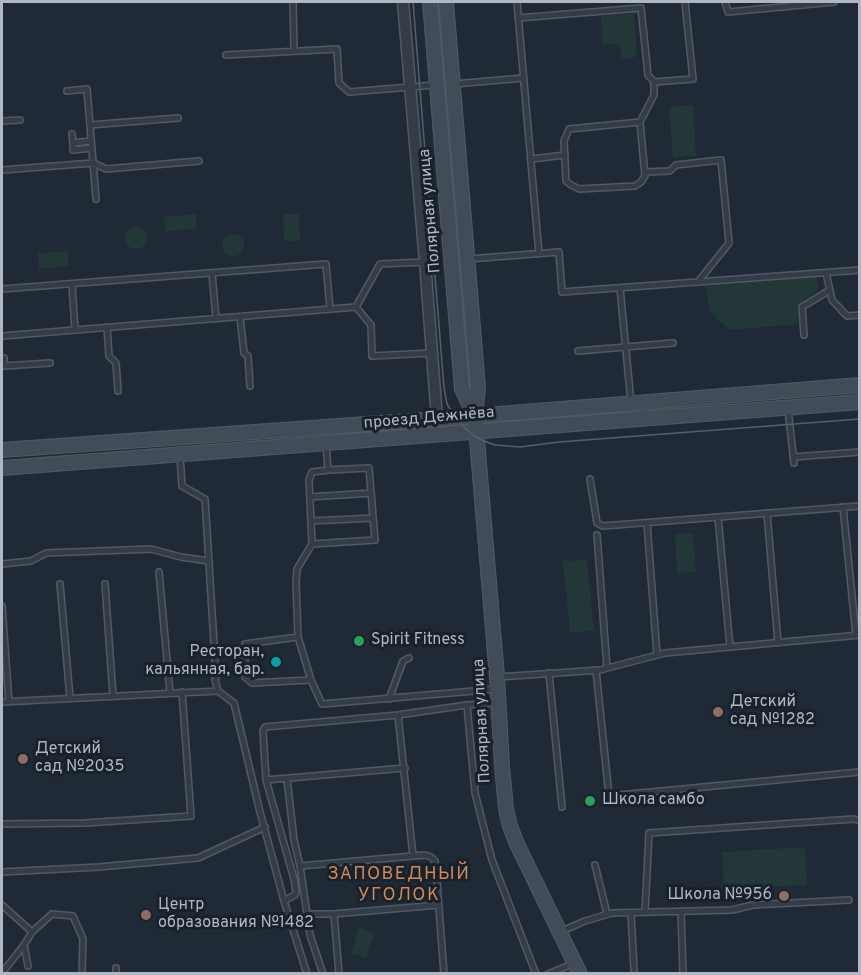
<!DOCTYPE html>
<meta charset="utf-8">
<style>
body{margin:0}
#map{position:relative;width:861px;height:975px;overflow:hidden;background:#202a36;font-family:Overpass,sans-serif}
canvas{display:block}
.frame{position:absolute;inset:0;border:3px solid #aeb7c3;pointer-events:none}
</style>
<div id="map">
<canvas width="861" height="975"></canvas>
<div class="frame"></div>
</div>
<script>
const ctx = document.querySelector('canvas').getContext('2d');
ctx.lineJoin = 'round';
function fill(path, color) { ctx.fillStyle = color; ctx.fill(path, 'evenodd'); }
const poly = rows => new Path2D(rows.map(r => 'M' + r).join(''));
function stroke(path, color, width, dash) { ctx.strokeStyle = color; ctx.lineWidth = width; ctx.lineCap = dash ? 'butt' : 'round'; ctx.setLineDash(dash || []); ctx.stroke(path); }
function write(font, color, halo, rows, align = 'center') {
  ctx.font = font + ' Overpass,sans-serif'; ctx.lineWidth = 6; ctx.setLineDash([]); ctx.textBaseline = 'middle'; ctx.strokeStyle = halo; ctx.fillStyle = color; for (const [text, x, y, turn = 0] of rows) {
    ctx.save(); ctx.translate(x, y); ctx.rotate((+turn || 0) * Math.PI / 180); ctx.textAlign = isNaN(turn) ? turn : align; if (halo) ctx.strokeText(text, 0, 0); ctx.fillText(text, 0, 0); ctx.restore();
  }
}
fill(poly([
 [634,13,637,53,633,58,627,60,621,57,620,44,603,45,601,16],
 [693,105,696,156,673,157,669,107],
 [196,214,196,229,165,231,164,217],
 [283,214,299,214,300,241,284,241],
 '125 238a11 11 0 1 1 22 0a11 11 0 1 1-22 0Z',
 '222 245a11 11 0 1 1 22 0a11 11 0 1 1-22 0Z',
 [67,251,69,266,39,269,38,253],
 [817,276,818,290,798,305,798,324,729,330,710,312,706,286],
 [693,533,696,572,677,573,675,534],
 [587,560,594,631,570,632,563,561],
 [805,847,807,885,724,889,722,852],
 [359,928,374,933,366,958,351,954]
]), '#233738');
const lane = poly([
 [293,2,294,51],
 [517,2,539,254],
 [725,2,728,12,834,2],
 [518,18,641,8,648,75,654,82,693,79,685,2],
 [226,55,337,49,339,83,349,92,435,85],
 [454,84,524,78],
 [67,91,87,89,96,199],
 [2,121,20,120],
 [640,122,569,129,564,141,566,181,571,185,579,189,635,186,641,182,645,176,640,122,654,95,654,82],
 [90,125,178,118],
 [72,134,73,143,91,141],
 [73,143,73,150,92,148],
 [531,159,565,155],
 [2,170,93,163,106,169,199,161],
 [645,172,670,171,676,165,721,160,729,243,698,282],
 [468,259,559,252,562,292,860,270],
 [212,273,216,319],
 [826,273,832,300,847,316,860,315],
 [72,284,75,330],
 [620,288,631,403],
 [2,289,326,264,330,309],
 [356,307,371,325,372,356,432,353],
 [240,317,244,353,248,356,250,386],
 [107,327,109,356,116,363,118,391],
 [804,335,802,307,830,290],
 [2,336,356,307,380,264,425,262],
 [578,351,673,343],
 [2,358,4,358,4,366,50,363],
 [788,409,794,463],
 [180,455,182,486,205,499,216,676,215,680,218,691],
 [793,457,860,452],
 [328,470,369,468,375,540,312,544,297,569,296,582,298,637,311,680,322,704,497,689],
 [590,479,597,523,603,526,860,506],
 [310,497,371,493],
 [843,507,856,635],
 [767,513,778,643],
 [718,517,730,647],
 [311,521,373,518],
 [647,523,657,655],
 [597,535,607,668],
 [312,544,309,480,312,472,328,470,326,445],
 [2,564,31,561,46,553,151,549,181,557,209,561],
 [159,572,170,693],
 [60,584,70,698],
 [105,584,113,696],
 [2,606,9,702],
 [298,637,245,644,245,677,252,683,311,680],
 [596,670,609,796,860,772],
 [549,673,562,807],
 [499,677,600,670,665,653,860,635],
 [389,699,403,661,409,658],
 [2,702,218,691,234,703,260,812,284,901,307,974],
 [467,705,475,793,492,860,536,974],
 [398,715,413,856],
 [287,779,294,840,300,866,310,935,323,974],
 [266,780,405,768],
 [2,824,85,823,191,816,182,692],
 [595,865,607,914],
 [300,866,413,856,425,855,431,857,435,861,436,869,444,974],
 [2,872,99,867,198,858,265,827],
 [284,901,295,895,296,891,294,879,266,780,263,731,265,727,398,715,467,705,497,703],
 [2,905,32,932],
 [681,911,683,974],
 [645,912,649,833,854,819,860,821],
 [631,913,634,970],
 [307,914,334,914,438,905],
 [334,914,339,974],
 [562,931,585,921,612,913,732,910,753,905,849,900],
 [24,945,28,966],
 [116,968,116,974],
 [2,973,24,945,32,932,52,914,73,916,83,939,82,974],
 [548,974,575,963]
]);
const street = poly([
 [403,2,425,262,437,419]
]);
const secondary = poly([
 [430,2,462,389,474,415],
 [446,2,478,388,475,416,497,677,502,766,506,809,510,826,517,844,580,974],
 [2,450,437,419,860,385],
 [2,468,860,402]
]);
stroke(lane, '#515a64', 8);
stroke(street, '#515a64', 13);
stroke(secondary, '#515a64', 16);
stroke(lane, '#343c47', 5);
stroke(street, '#343c47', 10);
stroke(secondary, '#424c59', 14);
stroke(poly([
 [413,2,444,388,447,404,455,417,465,428,474,436,484,441,495,445,520,447,559,442,860,419]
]), '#55606e', 1.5);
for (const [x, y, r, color] of [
 [359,641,6,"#2e9e5b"],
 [276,662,6,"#0f9aa8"],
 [718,712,6,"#8d6e63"],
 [23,759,6,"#8d6e63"],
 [590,801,6,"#2e9e5b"],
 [784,896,6,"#8d6e63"],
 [146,915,6,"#8d6e63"]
]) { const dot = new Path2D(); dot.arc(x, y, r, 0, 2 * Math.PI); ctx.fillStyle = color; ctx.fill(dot); stroke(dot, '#19212b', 2); }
write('16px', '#aeb7c3', '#19212b', [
 ["Полярная улица",431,211,-95],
 ["проезд Дежнёва",429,419,-5],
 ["Полярная улица",483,721,-93]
]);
write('16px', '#aeb7c3', '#19212b', [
 ["Spirit Fitness",371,641],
 ["Ресторан,",264,653,"right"],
 ["кальянная, бар.",264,671,"right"],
 ["Детский",730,703],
 ["сад №1282",730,721],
 ["Детский",35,750],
 ["сад №2035",35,768],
 ["Школа самбо",602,801],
 ["Школа №956",772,896,"right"],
 ["Центр",158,906],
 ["образования №1482",158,924]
], 'left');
ctx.letterSpacing = '1.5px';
write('18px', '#cf8a5d', '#19212b', [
 ["ЗАПОВЕДНЫЙ",399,875],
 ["УГОЛОК",399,896]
]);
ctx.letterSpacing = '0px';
</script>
